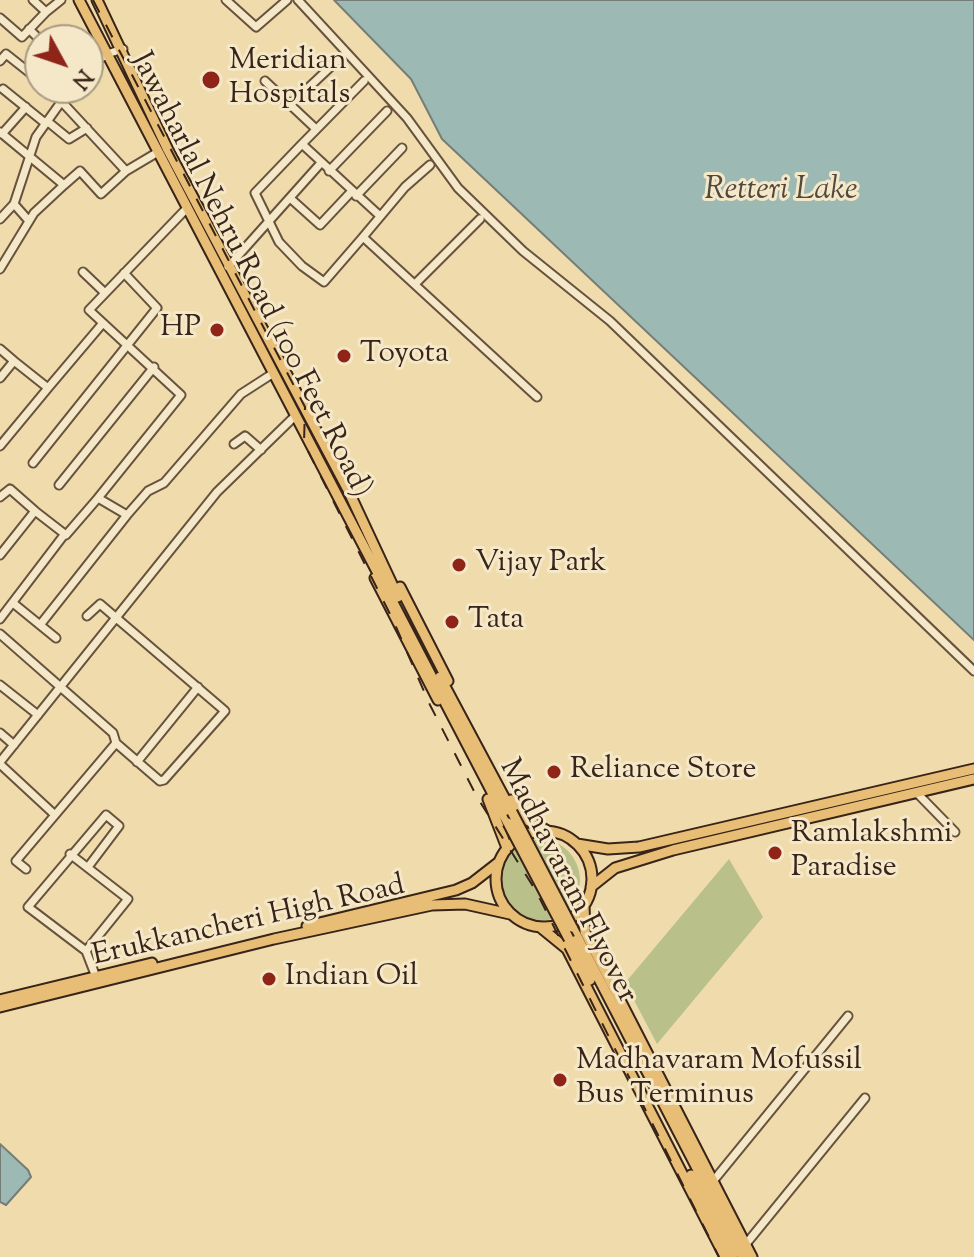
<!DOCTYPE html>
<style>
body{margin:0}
#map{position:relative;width:974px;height:1257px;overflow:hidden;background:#efdbac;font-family:"Sorts Mill Goudy",serif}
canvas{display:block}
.north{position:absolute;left:24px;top:24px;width:80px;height:80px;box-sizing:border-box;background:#f5e8c9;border:2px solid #a99a82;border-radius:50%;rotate:130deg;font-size:22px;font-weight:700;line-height:32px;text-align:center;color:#382418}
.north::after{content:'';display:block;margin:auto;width:28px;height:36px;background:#8f2418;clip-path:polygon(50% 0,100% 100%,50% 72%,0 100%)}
</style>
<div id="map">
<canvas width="974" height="1257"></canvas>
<div class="north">N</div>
</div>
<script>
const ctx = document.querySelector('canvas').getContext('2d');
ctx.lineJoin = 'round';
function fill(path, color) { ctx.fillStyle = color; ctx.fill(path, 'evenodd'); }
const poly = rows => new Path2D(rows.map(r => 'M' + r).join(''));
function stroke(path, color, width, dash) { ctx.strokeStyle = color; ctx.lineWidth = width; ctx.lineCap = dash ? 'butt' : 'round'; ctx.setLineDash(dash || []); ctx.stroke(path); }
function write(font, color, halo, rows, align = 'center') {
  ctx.font = font + ' "Sorts Mill Goudy",serif'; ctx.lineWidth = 6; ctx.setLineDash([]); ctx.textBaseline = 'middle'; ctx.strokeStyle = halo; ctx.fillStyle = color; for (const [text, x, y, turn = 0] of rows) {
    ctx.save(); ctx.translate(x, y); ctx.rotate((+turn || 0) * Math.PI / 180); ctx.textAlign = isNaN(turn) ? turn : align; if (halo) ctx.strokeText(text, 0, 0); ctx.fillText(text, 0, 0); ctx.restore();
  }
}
fill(poly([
 '498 880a41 41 0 1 1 82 0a41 41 0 1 1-82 0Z',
 [729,859,763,917,657,1044,625,983]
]), '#bac089');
const water = poly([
 [334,0,974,0,974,640,442,139,411,79,334,0],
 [0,1144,28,1170,31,1177,6,1205,0,1202,0,1144]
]);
fill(water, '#9db9b4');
stroke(water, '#757d76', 2);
const minor = poly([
 [33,0,46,12,61,0],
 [226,0,256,27,287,0],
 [298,0,407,118,458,188,523,251,610,321,974,671],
 [0,18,22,37,46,12],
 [29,29,40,40],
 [0,61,6,54,40,81],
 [88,67,107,54,123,49],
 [265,81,316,129],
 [364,81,302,144,379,215],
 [49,88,126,171,101,194,80,171,64,185],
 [3,89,45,123],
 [290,105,340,58],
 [47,121,69,139,87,128],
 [0,132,64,185,34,213,0,269],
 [2,134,26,107],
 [302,144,255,193,279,242,302,266,324,282,363,237],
 [430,165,405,187,363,237,537,397],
 [126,171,158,152],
 [329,171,387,111],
 [356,196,402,148],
 [290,198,320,225,351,192],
 [14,204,29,221],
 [0,219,14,204,36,137,71,88],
 [228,267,320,164],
 [83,272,105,293],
 [415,284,480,219],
 [0,349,14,361,0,378],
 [48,388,103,323],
 [234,444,245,436,261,450],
 [0,446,48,388,14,361],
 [33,463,157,308,124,273],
 [59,485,154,367],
 [0,497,10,489,35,511,0,555],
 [98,498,181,395,89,310,187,208],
 [35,511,66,535,98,498,127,515,148,491,164,483,241,394,272,374],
 [13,603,56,638],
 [0,619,64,535],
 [40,625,127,515],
 [0,634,113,733,116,743],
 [0,685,38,715],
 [0,733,14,745],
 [0,762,217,492,294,417],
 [137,762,198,687],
 [0,764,55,815],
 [917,793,955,832],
 [70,854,128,899,86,951],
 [88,867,119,826,106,815,28,907,86,951,96,977],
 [26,869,16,861,116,743,160,781,164,780,225,711,100,604,87,616],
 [714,1180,848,1016],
 [746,1244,865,1098]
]);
const major = poly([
 [79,0,508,823],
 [97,0,168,150,348,490,398,597],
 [375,578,438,700],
 [400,587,448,681],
 [440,677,512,812],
 [488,799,507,848],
 [511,800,527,820,548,831],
 '496 879a48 48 0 1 1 96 0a48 48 0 1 1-96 0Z',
 [577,844,608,849,639,847,974,769],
 [591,887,615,868,673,850,974,779],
 [584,905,585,932,752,1257],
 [307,926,456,890,472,883,499,862],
 [540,927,567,949,725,1257],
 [572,927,743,1257],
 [569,939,590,980],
 [0,1000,152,963],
 [0,1007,274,939,432,905,465,904,510,914],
 [691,1175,733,1257]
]);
stroke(minor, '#66523d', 11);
stroke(major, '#382418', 13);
stroke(minor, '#f5e8c9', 7);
stroke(major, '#e8be76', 9);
stroke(poly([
 [93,0,305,407,304,443,393,620,430,705,477,797,536,891,719,1257]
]), '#382418', 2, [14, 14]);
const majorBridge = poly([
 [512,812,572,927],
 [508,823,569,939]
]);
stroke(majorBridge, '#382418', 13, []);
stroke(majorBridge, '#e8be76', 9);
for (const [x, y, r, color] of [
 [211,80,10,"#8f2418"],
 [217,330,8,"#8f2418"],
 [344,356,8,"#8f2418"],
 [459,565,8,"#8f2418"],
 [452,622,8,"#8f2418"],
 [554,772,8,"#8f2418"],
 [775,853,8,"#8f2418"],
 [269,979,8,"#8f2418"],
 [560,1080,8,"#8f2418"]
]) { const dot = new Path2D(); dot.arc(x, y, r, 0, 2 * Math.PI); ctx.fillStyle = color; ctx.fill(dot); stroke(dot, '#f5e8c9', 3); }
write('30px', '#382418', '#f5e8c9', [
 ["Meridian",229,63],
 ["Hospitals",229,97],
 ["HP",201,330,"right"],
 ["Toyota",360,356],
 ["Vijay Park",475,565],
 ["Tata",468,622],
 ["Reliance Store",570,772],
 ["Ramlakshmi",791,836],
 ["Paradise",791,870],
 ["Indian Oil",285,979],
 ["Madhavaram Mofussil",576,1063],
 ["Bus Terminus",576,1097]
], 'left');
write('30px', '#382418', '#f5e8c9', [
 ["Jawaharlal Nehru Road (100 Feet Road)",249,276,63],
 ["Madhavaram Flyover",566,882,63],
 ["Erukkancheri High Road",249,923,-13]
]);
write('italic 32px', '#51493f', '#f5e8c9', [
 ["Retteri Lake",781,193]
]);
</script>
